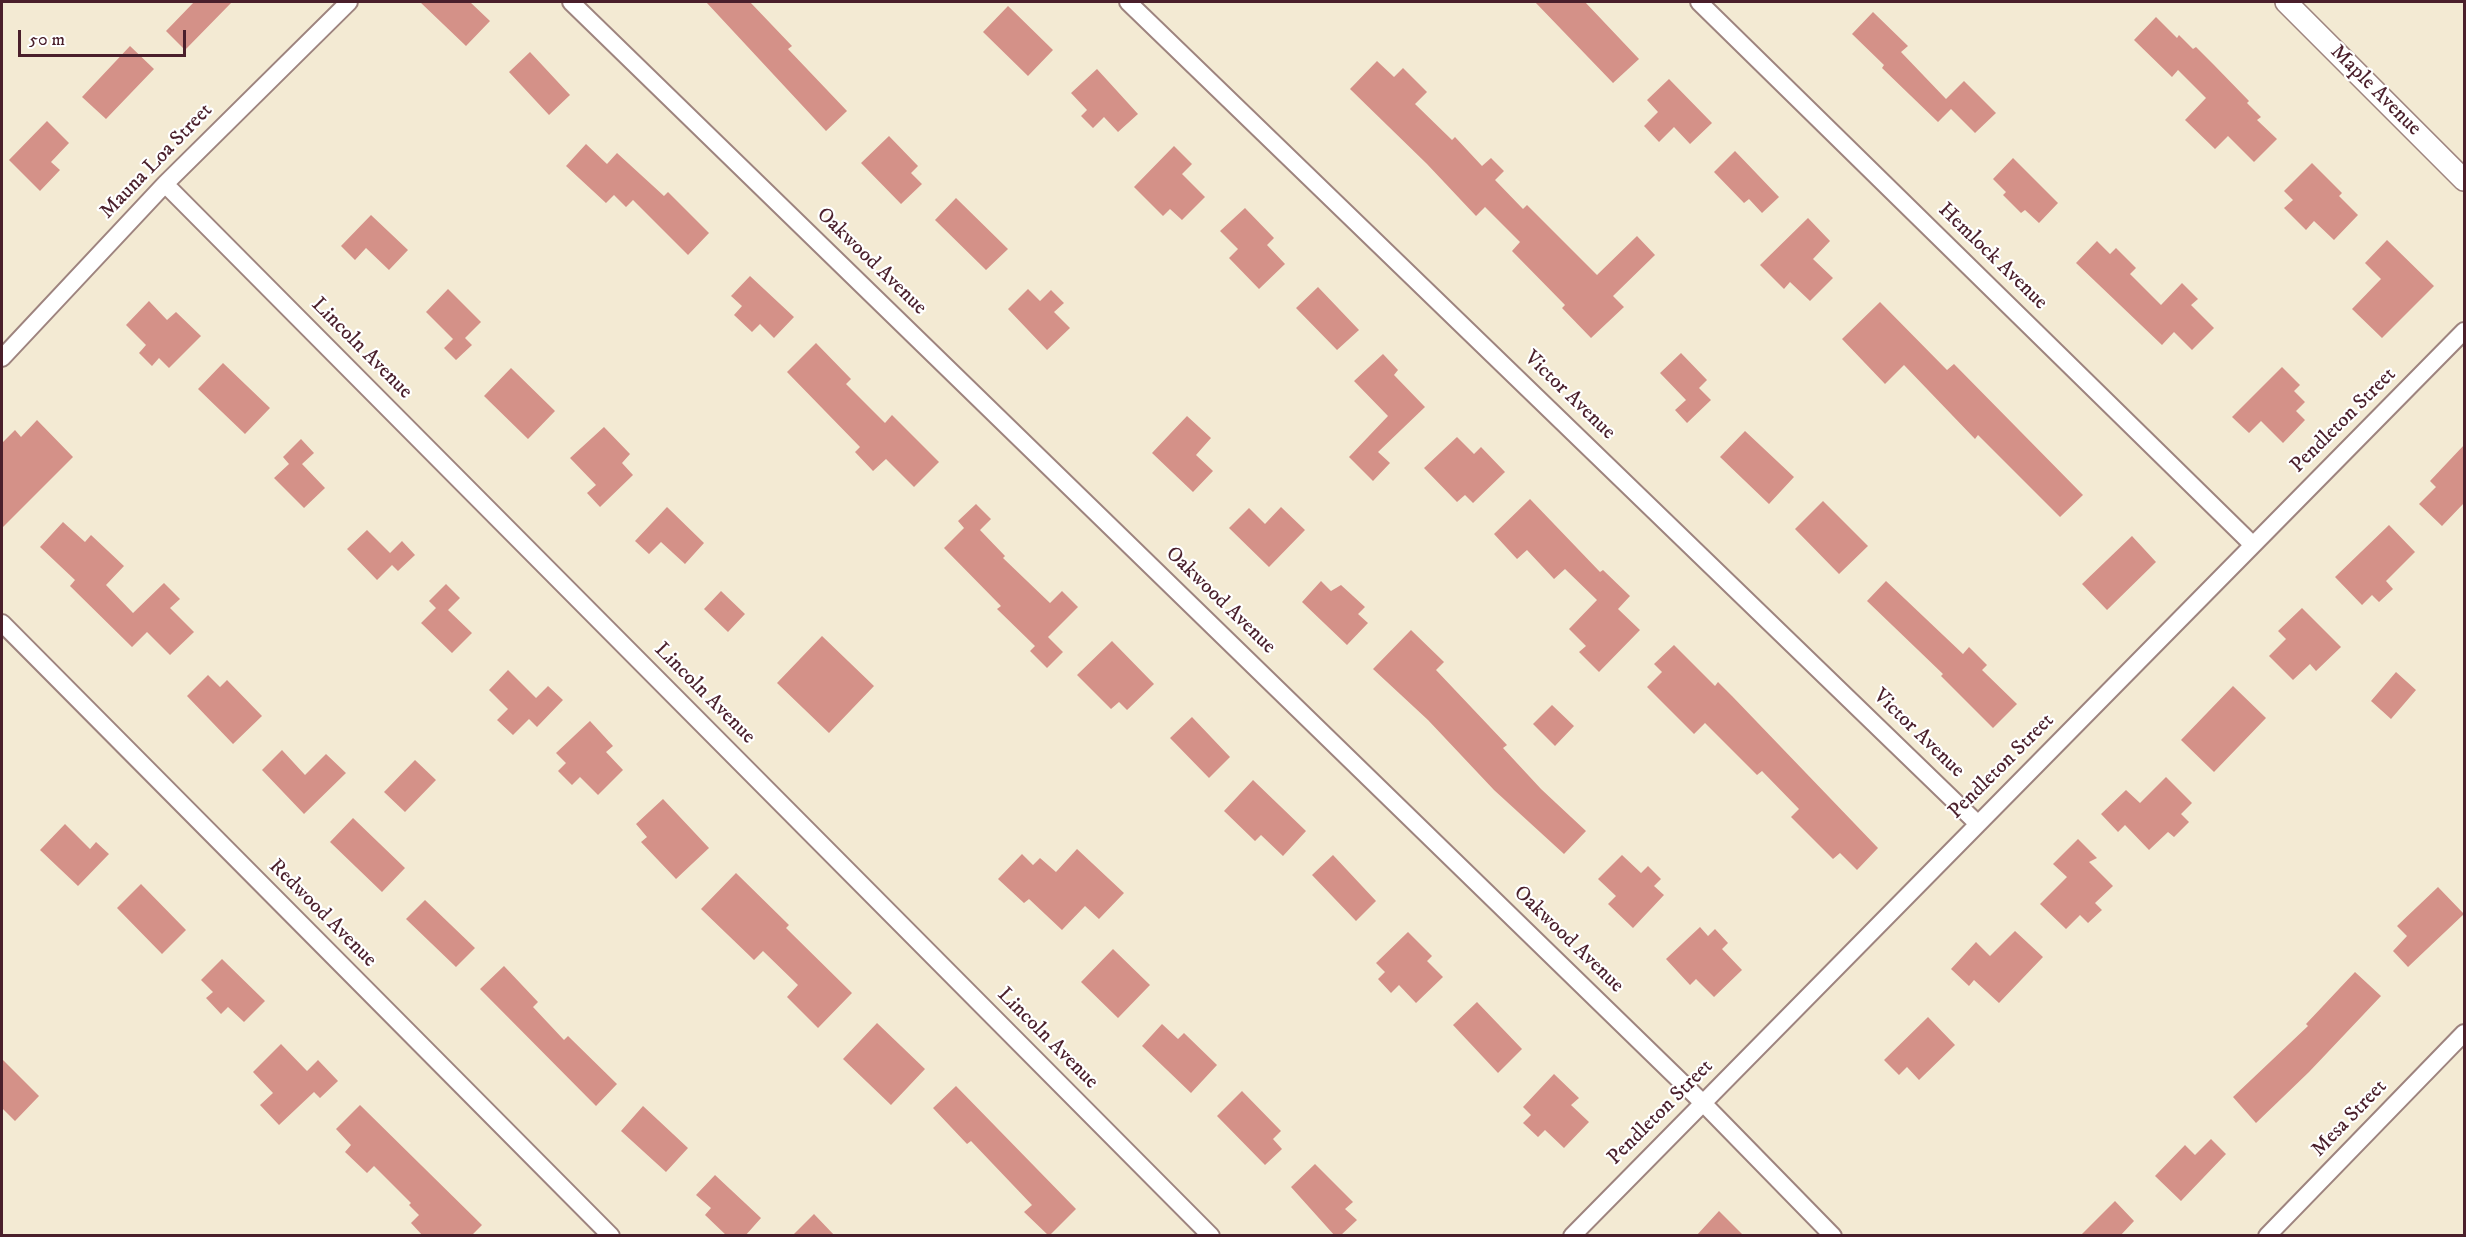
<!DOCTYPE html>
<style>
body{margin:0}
#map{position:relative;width:2466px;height:1237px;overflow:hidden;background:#f3ead3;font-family:"IM FELL DW Pica",serif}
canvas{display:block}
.frame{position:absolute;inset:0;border:3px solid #4a1f2b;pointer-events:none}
.scale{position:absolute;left:18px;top:30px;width:168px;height:27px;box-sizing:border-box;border:3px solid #4a1f2b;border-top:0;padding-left:8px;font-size:18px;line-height:21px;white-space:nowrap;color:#4a1f2b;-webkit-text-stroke:4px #fff;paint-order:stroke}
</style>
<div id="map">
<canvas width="2466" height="1237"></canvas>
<div class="frame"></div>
<div class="scale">50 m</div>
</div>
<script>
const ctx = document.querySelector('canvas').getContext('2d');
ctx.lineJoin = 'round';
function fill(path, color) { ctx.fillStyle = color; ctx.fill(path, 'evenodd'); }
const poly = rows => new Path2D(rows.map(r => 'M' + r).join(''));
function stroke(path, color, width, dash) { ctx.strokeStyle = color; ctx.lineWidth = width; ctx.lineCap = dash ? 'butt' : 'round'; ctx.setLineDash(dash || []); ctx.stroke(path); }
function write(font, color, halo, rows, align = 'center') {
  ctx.font = font + ' "IM FELL DW Pica",serif'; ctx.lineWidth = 4.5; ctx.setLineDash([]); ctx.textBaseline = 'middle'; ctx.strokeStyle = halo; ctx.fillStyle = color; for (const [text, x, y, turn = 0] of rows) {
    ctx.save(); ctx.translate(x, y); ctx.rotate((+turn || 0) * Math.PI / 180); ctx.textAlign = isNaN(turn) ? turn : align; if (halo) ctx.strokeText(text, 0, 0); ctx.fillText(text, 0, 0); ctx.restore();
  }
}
fill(poly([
 [194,2,232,2,185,50,166,31],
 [420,2,470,2,490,21,466,46],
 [706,2,750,2,792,46,788,49,847,111,826,131],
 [1535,2,1585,2,1639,59,1613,83],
 [1008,6,1053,50,1028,76,983,32],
 [1873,12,1908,46,1901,52,1946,99,1964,81,1996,113,1975,133,1951,109,1938,122,1882,68,1884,65,1852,34],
 [2156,17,2177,38,2179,35,2193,49,2196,47,2214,65,2249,101,2247,103,2261,117,2257,120,2277,139,2254,162,2228,136,2215,149,2185,120,2206,98,2178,70,2172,77,2134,40],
 [130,46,154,69,106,119,82,97],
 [530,52,570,95,549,115,509,72],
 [1377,61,1394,77,1403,68,1427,92,1415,104,1452,140,1455,137,1482,166,1491,158,1504,171,1495,180,1523,209,1527,205,1597,275,1637,236,1655,255,1613,296,1624,307,1591,338,1562,308,1565,305,1512,251,1520,242,1485,207,1476,216,1427,164,1350,89],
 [1097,69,1138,114,1118,132,1104,117,1093,128,1081,116,1087,110,1071,93],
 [1669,79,1712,123,1690,144,1674,127,1659,142,1644,126,1658,112,1647,100],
 [47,121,69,143,51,162,60,170,40,191,9,160],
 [889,136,918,166,911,173,922,184,901,204,861,163],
 [586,144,607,164,617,153,664,196,668,192,709,233,688,255,633,200,626,207,614,195,606,203,566,166],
 [1174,146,1192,164,1182,174,1205,197,1182,220,1170,209,1163,216,1134,187],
 [1735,151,1779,197,1762,213,1749,199,1744,203,1714,172],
 [2013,158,2058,203,2039,223,2025,210,2021,213,2003,195,2006,192,1993,179],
 [2312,163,2342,193,2339,196,2358,215,2334,240,2314,221,2306,230,2284,208,2293,200,2284,191],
 [956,198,1008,249,986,270,935,220],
 [1245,208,1274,238,1267,245,1285,264,1259,289,1229,258,1238,249,1220,231],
 [371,215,408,250,389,270,366,248,355,260,341,246],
 [1808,218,1830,241,1813,259,1833,278,1810,301,1790,282,1784,289,1760,265],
 [2387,240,2434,286,2382,338,2352,309,2381,279,2365,263],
 [2097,241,2110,254,2116,248,2136,268,2130,274,2161,305,2182,283,2198,299,2191,305,2214,328,2192,350,2174,332,2162,345,2076,263],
 [750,276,794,317,774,338,760,324,752,332,734,315,742,306,731,296],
 [1318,287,1359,330,1337,350,1296,308],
 [448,289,481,322,465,338,472,345,456,360,444,348,453,339,426,312],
 [1028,289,1040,301,1051,290,1064,303,1054,312,1070,328,1047,350,1008,309],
 [149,301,167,320,176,312,201,336,169,368,159,358,152,366,139,353,146,345,126,325],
 [1880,302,1947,370,1954,364,2083,495,2060,517,1978,435,1975,439,1904,365,1885,384,1842,339],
 [816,343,851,379,846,384,885,423,892,415,939,462,914,487,886,459,873,471,855,452,860,447,787,372],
 [1681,353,1707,380,1699,388,1711,400,1687,423,1675,410,1686,400,1660,373],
 [1383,354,1398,370,1394,375,1425,407,1378,452,1390,463,1373,481,1349,457,1388,416,1354,381],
 [223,363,270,408,245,434,198,389],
 [2282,367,2300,385,2294,391,2305,402,2296,411,2305,420,2283,443,2261,421,2249,433,2232,417],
 [511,368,555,411,528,439,484,396],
 [1187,416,1211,438,1196,455,1213,471,1193,492,1152,453],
 [37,420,73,457,2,528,2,443,15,430,21,437],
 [604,427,630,454,622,463,633,475,600,507,587,493,596,485,570,458],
 [1745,431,1794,477,1769,504,1720,457],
 [1457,437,1474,454,1481,447,1505,472,1473,503,1465,495,1457,502,1424,468],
 [301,439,314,453,302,464,325,488,304,508,274,478,289,464,283,457],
 [2464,445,2464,503,2442,526,2419,504,2436,487,2430,481],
 [1530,499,1600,572,1603,570,1630,596,1618,609,1640,630,1599,672,1579,652,1586,646,1569,629,1597,600,1565,569,1554,579,1527,550,1517,559,1494,534],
 [1823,501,1868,546,1839,574,1795,529],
 [976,504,991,519,980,530,1005,556,1003,558,1050,603,1062,591,1078,607,1048,637,1063,652,1047,668,1030,651,1035,646,997,609,1001,606,944,548,964,528,958,521],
 [667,507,704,543,685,564,661,542,649,554,635,541],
 [1281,507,1305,530,1269,567,1229,528,1249,508,1265,524],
 [63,522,85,542,91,535,124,566,106,585,133,613,164,583,180,599,170,608,194,632,170,655,147,632,132,647,70,586,75,580,40,547],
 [2389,525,2415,552,2386,581,2393,589,2379,602,2372,595,2362,605,2335,577],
 [367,530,390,553,402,541,415,555,398,571,392,565,377,580,347,549],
 [2132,536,2156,562,2107,610,2082,584],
 [1321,581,1331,591,1341,585,1365,607,1358,614,1368,623,1347,645,1302,602],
 [1886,581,1963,654,1969,647,1987,665,1982,670,2017,704,1993,728,1941,676,1943,674,1867,601],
 [446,584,460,598,448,610,472,633,452,653,421,623,436,608,429,601],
 [721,591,745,614,728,632,704,609],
 [2302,608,2341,647,2316,671,2310,664,2293,680,2269,656,2286,639,2278,631],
 [1411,630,1444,662,1436,670,1507,745,1503,748,1541,789,1586,831,1564,854,1494,790,1428,720,1373,669],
 [822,636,874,686,829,733,777,683],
 [1112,641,1154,684,1127,710,1119,702,1111,709,1077,675],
 [1674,645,1715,686,1718,682,1732,696,1878,848,1857,870,1840,853,1833,859,1791,817,1799,809,1762,771,1757,775,1705,723,1694,734,1647,687,1662,672,1654,664],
 [508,670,536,698,548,686,563,700,537,727,529,719,513,735,497,720,508,709,489,690],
 [2396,672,2416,690,2391,719,2371,701],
 [208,675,220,687,227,680,262,716,233,744,187,696],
 [2233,686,2266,718,2214,772,2181,740],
 [1552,705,1574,726,1555,746,1533,724],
 [1192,717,1230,757,1209,778,1170,738],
 [590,721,613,746,606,752,623,770,598,795,580,777,572,785,558,771,566,763,556,753],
 [282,750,305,775,326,754,346,773,304,814,262,770],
 [415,760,436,780,405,812,384,792],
 [2166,777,2192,803,2181,814,2189,822,2174,837,2168,832,2149,850,2125,825,2118,832,2101,814,2126,790,2140,803],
 [1253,780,1306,831,1283,856,1261,835,1255,841,1224,811],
 [663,799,709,848,676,879,641,842,647,837,636,824],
 [353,818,405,868,382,892,330,842],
 [65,824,90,849,96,842,109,854,78,886,40,850],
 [2078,839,2097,858,2089,862,2113,886,2095,903,2102,910,2088,923,2080,915,2066,929,2040,904,2067,877,2053,864],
 [1077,849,1124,893,1099,919,1085,906,1062,930,1029,899,1024,903,998,879,1022,854,1033,865,1040,858,1056,872],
 [1333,855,1376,901,1356,921,1312,875],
 [1622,855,1641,873,1648,866,1661,879,1654,886,1664,895,1633,928,1608,904,1616,896,1598,879],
 [736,873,789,925,786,928,852,993,818,1028,787,997,798,985,763,951,754,960,701,909],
 [141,884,186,930,162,954,117,908],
 [2438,887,2464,914,2408,967,2393,951,2407,936,2397,926],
 [425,900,475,948,456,967,406,919],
 [1700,927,1708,936,1715,929,1728,943,1722,949,1742,970,1714,997,1696,979,1690,985,1666,959],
 [2015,931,2043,957,1999,1003,1974,980,1969,986,1951,969,1976,942,1990,956],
 [1408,932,1432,956,1427,961,1443,977,1416,1003,1399,985,1391,993,1378,979,1385,972,1376,963],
 [1113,949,1150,985,1118,1018,1081,982],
 [222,959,265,1001,244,1022,228,1007,221,1014,206,998,213,992,201,980],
 [504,966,538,1002,533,1007,564,1040,568,1036,617,1084,596,1106,480,989],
 [2355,972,2381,996,2309,1072,2256,1123,2233,1097,2308,1026,2306,1024],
 [1477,1002,1522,1049,1498,1073,1453,1025],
 [1928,1017,1955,1045,1919,1080,1907,1067,1899,1075,1884,1060],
 [877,1023,925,1069,891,1105,843,1059],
 [1162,1024,1178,1039,1184,1033,1217,1065,1191,1093,1142,1046],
 [281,1044,307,1071,318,1060,338,1081,320,1098,314,1092,279,1125,260,1105,273,1093,253,1072],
 [2,1059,39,1096,15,1121,2,1108],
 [1554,1074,1579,1098,1571,1105,1589,1122,1564,1148,1545,1130,1538,1137,1523,1123,1531,1115,1523,1107],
 [956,1086,1076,1209,1049,1236,1024,1212,1032,1205,971,1141,967,1144,933,1108],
 [1242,1091,1281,1131,1273,1139,1282,1149,1265,1165,1217,1116],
 [360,1105,482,1225,471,1236,423,1236,411,1223,419,1215,409,1205,411,1203,374,1166,367,1173,345,1152,351,1145,336,1129],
 [643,1106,688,1148,666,1172,621,1131],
 [2211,1139,2226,1154,2181,1201,2155,1176,2185,1145,2195,1155],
 [1315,1164,1353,1202,1345,1209,1357,1220,1340,1236,1335,1236,1291,1187],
 [715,1175,761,1218,745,1236,727,1236,705,1215,711,1208,696,1195],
 [2115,1201,2134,1221,2120,1236,2080,1236],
 [1719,1211,1744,1236,1696,1236],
 [814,1214,835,1236,792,1236]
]), '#d49188');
const minor = poly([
 [571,2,1703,1103,1833,1236],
 [1128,2,1978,824],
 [1699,2,2253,545],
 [165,184,1211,1236],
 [2,358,165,184,349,2],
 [2,623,611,1236],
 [1572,1236,2464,331],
 [2267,1236,2464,1033]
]);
const tertiary = poly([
 [2286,2,2464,180]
]);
stroke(minor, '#9e847f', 20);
stroke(tertiary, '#9e847f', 24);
stroke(minor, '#fff', 16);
stroke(tertiary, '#fff', 21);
write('21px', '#4a1f2b', '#fff', [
 ["Maple Avenue",2375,91,45],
 ["Mauna Loa Street",157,162,-46],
 ["Hemlock Avenue",1992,257,44],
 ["Oakwood Avenue",871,262,44],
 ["Lincoln Avenue",361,349,45],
 ["Victor Avenue",1569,396,44],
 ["Pendleton Street",2344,421,-45],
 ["Oakwood Avenue",1220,601,44],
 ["Lincoln Avenue",704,694,45],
 ["Victor Avenue",1918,734,44],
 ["Pendleton Street",2002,767,-45],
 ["Redwood Avenue",322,914,45],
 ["Oakwood Avenue",1568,940,44],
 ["Lincoln Avenue",1047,1039,45],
 ["Pendleton Street",1661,1113,-45],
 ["Mesa Street",2350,1119,-46]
]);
</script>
